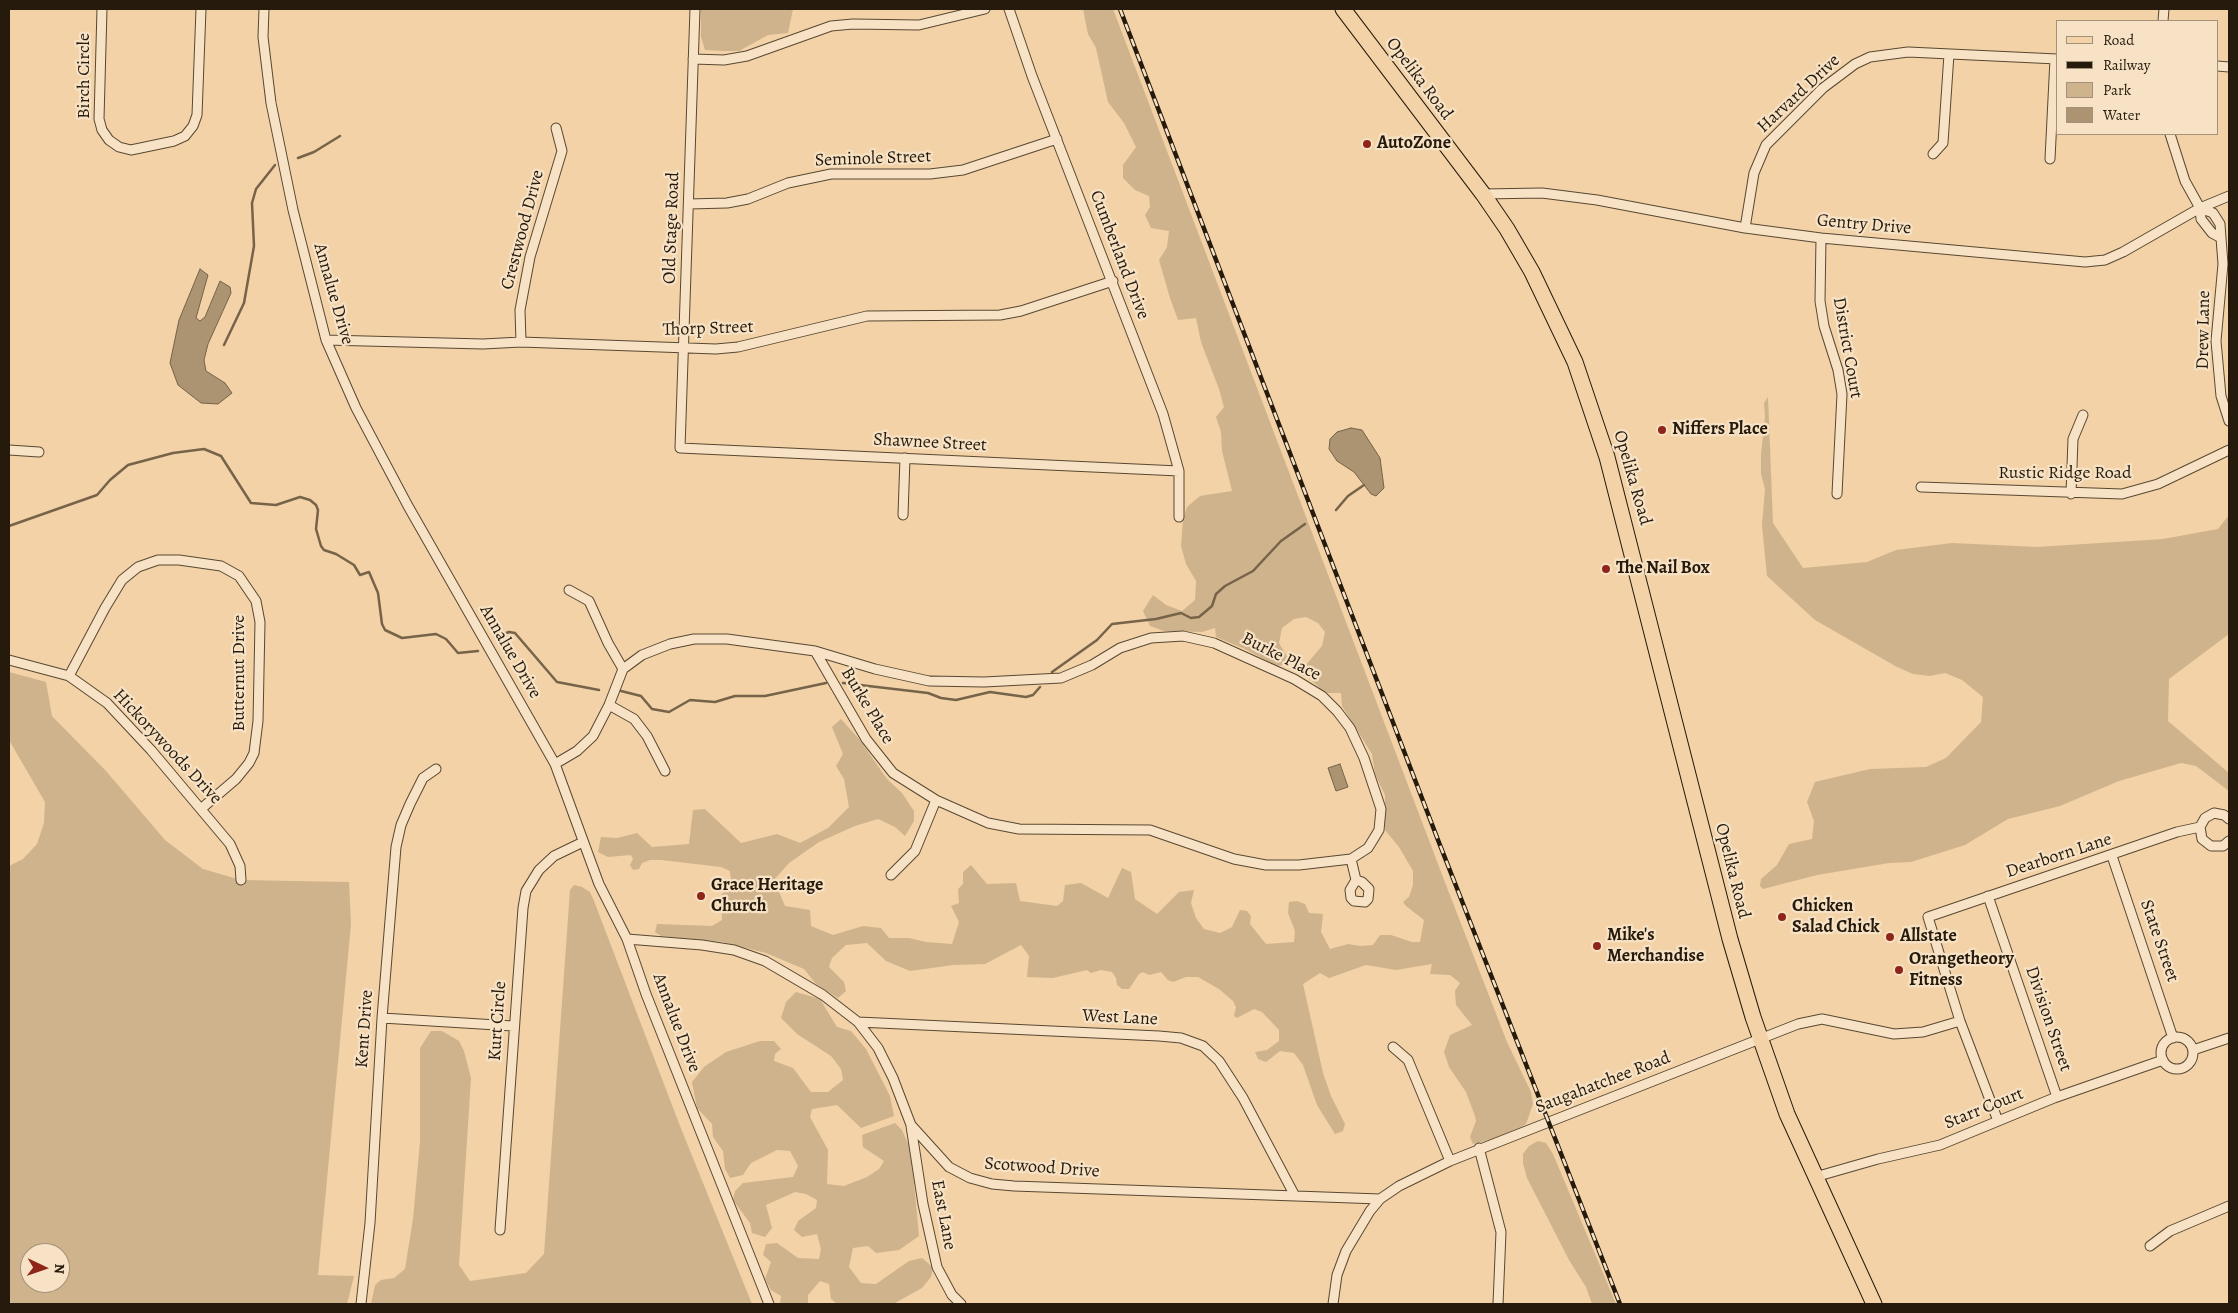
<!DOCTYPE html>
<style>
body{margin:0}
#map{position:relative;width:2238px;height:1313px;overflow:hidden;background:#f2d2a6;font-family:Alegreya,serif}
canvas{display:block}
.frame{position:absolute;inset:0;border:10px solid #251a0c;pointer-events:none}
.legend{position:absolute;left:2056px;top:20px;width:162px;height:115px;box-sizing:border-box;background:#f7e2c5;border:1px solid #a3927b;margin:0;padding:6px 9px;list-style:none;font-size:15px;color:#251a0c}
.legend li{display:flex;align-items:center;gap:10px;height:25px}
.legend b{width:25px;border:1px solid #a3927b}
.north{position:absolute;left:20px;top:1243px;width:50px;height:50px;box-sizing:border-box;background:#f7e2c5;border:1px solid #a3927b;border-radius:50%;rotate:93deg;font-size:14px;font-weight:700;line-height:20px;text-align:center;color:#251a0c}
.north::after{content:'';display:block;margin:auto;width:18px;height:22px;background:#8f2418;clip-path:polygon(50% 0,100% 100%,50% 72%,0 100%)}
</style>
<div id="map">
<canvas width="2238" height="1313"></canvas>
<div class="frame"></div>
<ul class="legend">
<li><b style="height:6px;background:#f2d2a6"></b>Road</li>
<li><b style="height:6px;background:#251a0c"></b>Railway</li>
<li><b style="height:14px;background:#cfb38c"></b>Park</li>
<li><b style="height:14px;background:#ac9372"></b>Water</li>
</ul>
<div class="north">N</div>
</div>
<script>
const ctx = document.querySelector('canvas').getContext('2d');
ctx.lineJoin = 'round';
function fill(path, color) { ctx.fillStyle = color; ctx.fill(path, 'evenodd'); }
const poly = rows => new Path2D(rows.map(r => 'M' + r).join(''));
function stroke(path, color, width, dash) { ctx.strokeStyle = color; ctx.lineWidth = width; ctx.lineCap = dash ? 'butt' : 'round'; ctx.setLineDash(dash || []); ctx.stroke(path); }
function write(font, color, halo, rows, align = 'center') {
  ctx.font = font + ' Alegreya,serif'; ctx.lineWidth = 4.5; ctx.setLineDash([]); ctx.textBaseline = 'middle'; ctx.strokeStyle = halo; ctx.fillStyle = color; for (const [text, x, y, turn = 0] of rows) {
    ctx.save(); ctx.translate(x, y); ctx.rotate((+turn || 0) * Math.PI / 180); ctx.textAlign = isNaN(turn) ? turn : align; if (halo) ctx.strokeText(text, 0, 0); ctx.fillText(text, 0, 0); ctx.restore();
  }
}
fill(poly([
 [701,9,793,9,788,33,768,35,739,51,723,51,705,50,701,37],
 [1083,9,1113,9,1446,885,1507,1042,1531,1092,1533,1104,1526,1124,1517,1130,1494,1139,1473,1144,1470,1137,1476,1121,1475,1116,1466,1092,1449,1067,1444,1052,1450,1035,1472,1025,1456,1005,1455,991,1460,983,1450,975,1430,974,1432,964,1396,970,1366,965,1329,978,1320,973,1303,984,1323,1073,1331,1096,1345,1124,1343,1131,1335,1134,1317,1105,1303,1065,1294,1053,1280,1051,1266,1062,1258,1059,1255,1052,1267,1050,1279,1041,1279,1030,1262,1012,1254,1009,1237,1018,1234,1016,1236,1007,1233,1001,1219,989,1198,977,1186,977,1173,982,1168,980,1161,972,1149,975,1143,972,1139,974,1129,989,1122,989,1117,985,1116,978,1112,972,1101,970,1091,973,1087,970,1053,978,1027,977,1029,956,1021,945,985,964,953,965,910,971,886,961,867,943,846,945,832,958,829,967,844,982,846,991,838,998,816,984,804,969,766,953,723,942,661,936,655,932,657,924,712,926,722,920,721,896,731,881,730,871,721,867,661,860,650,860,642,863,639,869,633,870,630,865,633,859,631,855,608,857,598,852,601,837,617,838,637,833,652,847,689,844,693,810,705,809,741,843,777,834,800,843,828,828,849,807,844,779,836,766,843,754,832,727,841,719,859,739,887,779,902,793,914,811,914,821,905,836,895,827,878,819,855,826,819,842,789,863,774,880,785,906,810,910,811,926,833,935,863,926,881,928,889,938,909,938,926,942,952,944,959,922,951,906,959,903,958,889,963,884,963,872,971,865,987,884,1016,883,1020,901,1057,906,1063,901,1065,885,1081,883,1108,898,1122,868,1131,872,1135,899,1157,914,1179,892,1194,890,1191,903,1196,918,1204,929,1220,933,1232,927,1240,910,1247,911,1251,916,1250,924,1266,944,1294,942,1295,931,1288,913,1289,902,1297,901,1305,904,1309,913,1323,914,1321,932,1330,949,1348,944,1360,946,1373,945,1380,935,1391,935,1412,942,1420,942,1424,920,1406,906,1403,902,1409,897,1413,885,1413,871,1399,847,1385,830,1385,795,1375,774,1372,754,1342,706,1341,693,1325,693,1309,678,1304,667,1322,646,1325,632,1318,623,1306,617,1294,619,1282,628,1279,643,1289,660,1284,665,1276,666,1245,649,1216,637,1215,628,1202,632,1164,631,1150,626,1143,611,1153,595,1166,605,1182,611,1195,600,1196,581,1186,564,1181,546,1183,520,1187,507,1200,496,1232,491,1222,451,1221,432,1216,417,1224,407,1219,389,1201,342,1196,318,1178,320,1170,298,1159,260,1167,247,1169,231,1151,228,1145,215,1150,207,1149,196,1135,190,1123,178,1123,165,1136,147,1124,123,1108,102,1096,48,1088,34],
 [1768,397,1773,523,1803,568,1867,562,1896,550,1952,543,2037,547,2163,539,2218,529,2229,515,2229,634,2169,679,2168,721,2229,773,2229,791,2196,766,2181,763,2119,781,2060,806,2008,819,1965,845,1911,862,1889,863,1817,875,1763,889,1760,886,1761,879,1777,865,1789,844,1812,839,1814,821,1807,802,1815,782,1870,769,1926,767,1946,758,1981,722,1983,697,1962,680,1945,673,1930,676,1913,674,1897,667,1815,620,1767,576,1762,525,1765,489,1761,474,1761,455,1765,417,1764,403],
 [9,672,46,682,52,716,106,771,165,840,203,869,241,880,349,882,351,924,318,1275,354,1276,347,1304,15,1304,9,1302,9,866,23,859,37,844,44,823,45,802,9,740],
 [30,1253,60,1253,60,1283,30,1283],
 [574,885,582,887,590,892,594,901,680,1126,752,1304,371,1304,375,1285,381,1280,394,1278,405,1269,413,1219,420,1142,420,1048,431,1031,442,1031,459,1041,464,1051,471,1078,459,1265,470,1281,526,1273,544,1254,570,890],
 [796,992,820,999,837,1027,851,1031,866,1049,890,1096,894,1116,861,1128,837,1105,812,1109,810,1117,828,1150,827,1184,844,1186,867,1177,879,1169,884,1161,863,1147,862,1135,895,1123,902,1130,911,1151,919,1236,899,1250,876,1253,868,1246,853,1248,849,1267,861,1283,876,1284,909,1261,922,1258,928,1263,933,1269,931,1277,922,1288,893,1304,837,1304,831,1299,829,1284,820,1281,808,1295,808,1304,780,1304,781,1296,771,1290,765,1279,771,1262,763,1255,766,1244,777,1243,798,1258,819,1259,821,1249,817,1234,802,1237,794,1230,798,1221,816,1208,817,1200,806,1194,795,1192,766,1205,772,1228,765,1237,752,1233,750,1223,733,1200,735,1191,743,1183,793,1177,798,1166,790,1151,777,1150,751,1163,743,1175,730,1178,725,1169,723,1151,713,1137,712,1124,697,1108,692,1082,704,1067,726,1052,760,1041,774,1041,781,1049,775,1054,774,1061,793,1068,811,1092,828,1092,843,1080,841,1069,831,1056,797,1034,781,1018,786,1002],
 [1538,1141,1546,1143,1553,1154,1616,1304,1592,1304,1586,1287,1569,1260,1527,1178,1523,1163,1523,1154,1529,1146]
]), '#cfb38c');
const water = poly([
 [200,269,208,275,196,318,200,321,205,317,220,281,230,287,231,293,208,344,204,360,206,371,225,383,232,393,218,404,201,403,178,385,170,363,179,320,200,269],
 [1351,428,1362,430,1380,458,1384,488,1376,496,1371,494,1354,472,1337,461,1329,449,1330,439,1337,432,1351,428],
 [1340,764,1348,787,1336,791,1328,768,1340,764]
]);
fill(water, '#ac9372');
stroke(water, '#766349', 1);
stroke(poly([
 [298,158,314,152,340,136],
 [224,345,244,303,254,246,252,203,256,189,275,165],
 [1336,510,1348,496,1364,485],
 [9,526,97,495,110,480,128,465,173,453,204,449,221,456,251,503,276,505,300,497,310,500,316,505,318,510,316,529,321,546,324,550,336,554,354,565,360,575,369,572,378,593,382,624,385,630,402,638,436,634,446,639,458,653,478,651],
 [495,637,509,632,515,633,557,682,599,690],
 [1052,672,1097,640,1112,624,1156,619,1181,613,1191,618,1199,617,1212,606,1216,594,1225,586,1253,571,1281,541,1305,524],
 [843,683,928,693,941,698,956,700,990,692,1026,697,1033,695,1040,687],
 [621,691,641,696,652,709,669,712,690,700,715,702,735,696,765,696,826,683]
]), '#766349', 2.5);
const street = poly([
 [102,9,99,119,102,130,109,140,119,147,131,150,174,141,185,136,193,126,197,115,201,9],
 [264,9,263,37,271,103,293,210,326,340,356,408,408,506,555,764,599,884,627,939,646,994,769,1304],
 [695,9,680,448,1179,471],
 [1009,9,1032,76,1163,414,1179,471,1179,517],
 [2163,21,2164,9],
 [693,59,724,60,747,56,831,26,853,24,919,25,985,9],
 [2217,66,2229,67],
 [2170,134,2185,181,2200,208,2201,219,2212,233,2221,238,2220,224,2213,213,2200,208],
 [1933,154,1943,143,1949,54],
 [2050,159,2055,59],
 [1483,194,1542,193,1597,200,1745,228,1821,238,2085,262,2105,260,2123,252,2200,208,2229,196],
 [689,204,727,203,748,199,788,183,831,174,930,174,963,170,1057,139],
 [1745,228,1754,173,1766,145,1823,88,1855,64,1870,57,1908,52,2057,59],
 [1821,238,1820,301,1824,326,1838,370,1842,394,1837,494],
 [2221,238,2223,264,2216,341,2221,396,2229,421],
 [326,340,483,344,521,342,716,349,738,347,867,316,1000,315,1021,311,1113,281],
 [521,342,520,310,530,257,562,151,556,128],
 [9,450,39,452],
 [1921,487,2122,494,2158,484,2229,450],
 [2071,494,2073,439,2083,415],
 [903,515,905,458],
 [569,590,589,601,608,643,623,669],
 [9,660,69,676,107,703,151,750,230,844,240,866,241,880],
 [69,676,105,608,122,580,138,567,158,560,179,560,221,566,239,576,256,601,260,622,258,721,254,753,249,763,236,779,202,808],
 [609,705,634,719,647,736,665,771],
 [555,764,577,751,593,736,609,705,623,669,642,655,670,644,694,639,727,639,815,651,866,739,893,773,936,800,988,823,1019,829,1150,830,1234,859,1266,865,1299,865,1351,859,1368,848,1379,830,1381,809,1364,758,1350,728,1337,711,1322,696,1294,679,1214,643,1183,636,1151,638,1120,648,1092,665,1061,678,984,682,929,681,875,669,815,651],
 [2229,819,2224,815,2214,813,2205,818,2200,827,2202,839,2211,846,2223,846,2229,841],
 [2112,856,2173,1038],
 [1351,859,1356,880],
 [891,875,915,851,936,800],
 [1356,880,1362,882,1369,889,1368,899,1365,902,1354,901,1351,898,1350,890,1356,880],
 [1988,896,2057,1097],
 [627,939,702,945,734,950,765,961,823,995,858,1022,878,1048,893,1078,911,1125,949,1167,970,1178,992,1184,1014,1186,1380,1199],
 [382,1018,513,1026],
 [858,1022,1159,1036,1181,1038,1203,1046,1219,1061,1243,1098,1295,1196],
 '2161 1053a16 16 0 1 1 32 0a16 16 0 1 1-32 0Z',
 [1393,1047,1408,1060,1450,1161],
 [2193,1050,2229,1038],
 [1998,1121,1960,1021,1928,917,2177,832,2200,827],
 [911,1126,923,1204,937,1267,952,1295,961,1304],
 [1479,1148,1501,1232,1498,1304],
 [1815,1177,1878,1159,1940,1145,2054,1098,2163,1060],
 [500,1230,523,908,526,891,539,870,554,856,583,842],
 [2150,1246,2170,1231,2229,1206],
 [361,1304,370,1223,382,1018,396,847,401,825,410,804,423,778,436,769],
 [1333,1304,1337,1275,1346,1251,1370,1211,1380,1199,1399,1186,1450,1161,1798,1024,1822,1019,1894,1034,1923,1032,1960,1021]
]);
const primary = poly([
 [1343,9,1483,194,1507,229,1532,272,1575,362,1607,457,1730,939,1753,1017,1787,1114,1874,1304]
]);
stroke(street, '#584832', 11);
stroke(primary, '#251a0c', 17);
stroke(street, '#f7e2c5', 9);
stroke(primary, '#f2d2a6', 15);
const rail = poly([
 [1120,9,1438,840,1620,1304]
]);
stroke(rail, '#251a0c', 4.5);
stroke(rail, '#f7e2c5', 2.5, [8]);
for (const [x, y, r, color] of [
 [1367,144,5,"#8f2418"],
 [1662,430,5,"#8f2418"],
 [1606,569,5,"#8f2418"],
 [701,896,5,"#8f2418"],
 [1782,917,5,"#8f2418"],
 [1890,937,5,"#8f2418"],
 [1597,946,5,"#8f2418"],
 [1899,970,5,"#8f2418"]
]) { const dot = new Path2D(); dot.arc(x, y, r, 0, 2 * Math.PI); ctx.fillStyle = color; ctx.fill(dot); stroke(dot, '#f7e2c5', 2); }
write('18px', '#251a0c', '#f7e2c5', [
 ["Birch Circle",85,76,-90],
 ["Opelika Road",1419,79,53],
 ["Harvard Drive",1799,94,-43],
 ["Seminole Street",873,159,-2],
 ["Gentry Drive",1864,225,5],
 ["Old Stage Road",672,228,-88],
 ["Crestwood Drive",523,230,-75],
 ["Cumberland Drive",1119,255,69],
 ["Annalue Drive",333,294,74],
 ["Thorp Street",708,329,-2],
 ["Drew Lane",2204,330,-89],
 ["District Court",1847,348,80],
 ["Shawnee Street",930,443,3],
 ["Rustic Ridge Road",2065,474],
 ["Opelika Road",1632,478,74],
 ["Annalue Drive",510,652,60],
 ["Burke Place",1281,657,27],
 ["Butternut Drive",240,673,-90],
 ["Burke Place",867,706,59],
 ["Hickorywoods Drive",167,747,47],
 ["Dearborn Lane",2059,856,-18],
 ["Opelika Road",1732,871,76],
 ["State Street",2159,941,71],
 ["West Lane",1120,1018,3],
 ["Division Street",2048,1019,71],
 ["Kurt Circle",498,1021,-86],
 ["Annalue Drive",676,1023,69],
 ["Kent Drive",365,1029,-86],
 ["Saugahatchee Road",1603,1083,-21],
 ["Starr Court",1984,1109,-22],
 ["Scotwood Drive",1042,1168,4],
 ["East Lane",943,1215,79]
]);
write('bold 18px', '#251a0c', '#f7e2c5', [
 ["AutoZone",1377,144],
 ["Niffers Place",1672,430],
 ["The Nail Box",1616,569],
 ["Grace Heritage",711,886],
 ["Church",711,907],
 ["Chicken",1792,907],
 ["Salad Chick",1792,928],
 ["Mike's",1607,936],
 ["Merchandise",1607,957],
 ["Allstate",1900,937],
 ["Orangetheory",1909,960],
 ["Fitness",1909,981]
], 'left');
</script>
